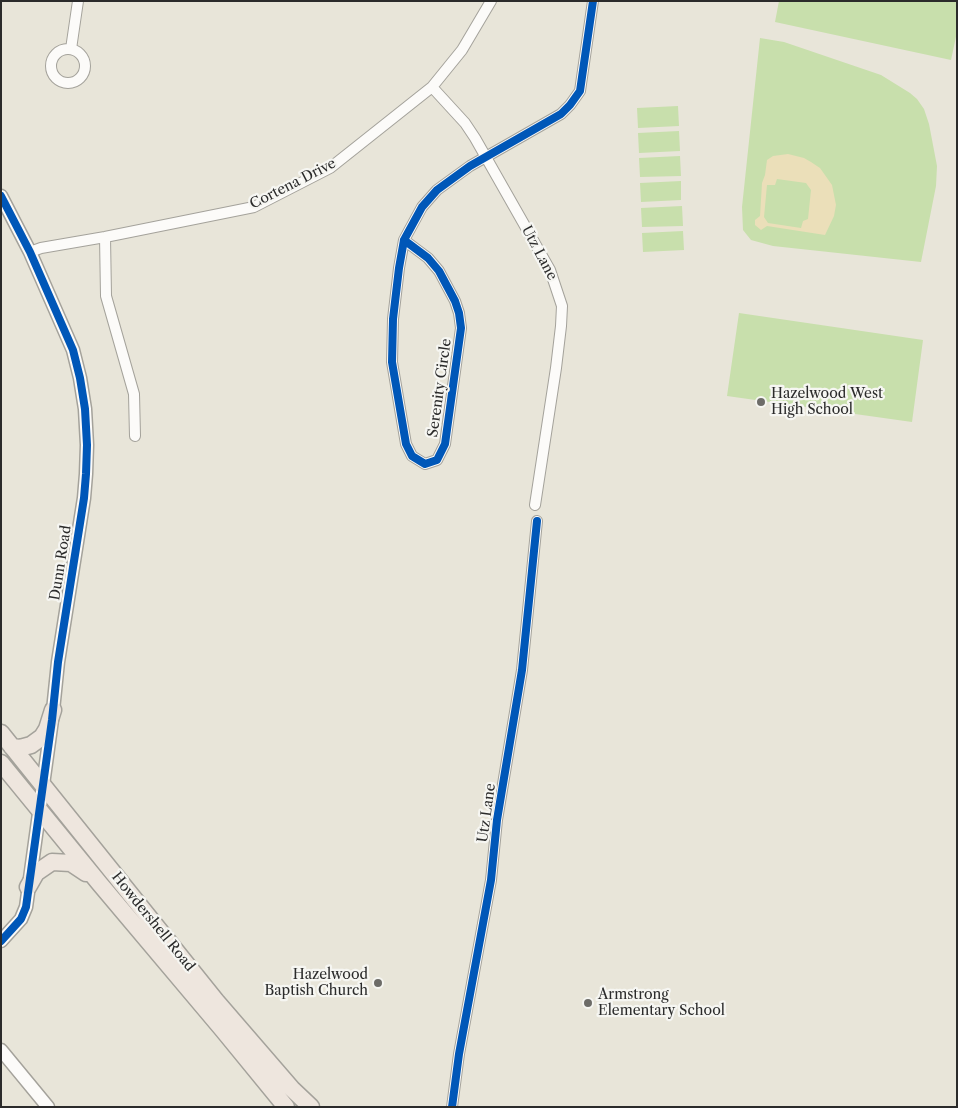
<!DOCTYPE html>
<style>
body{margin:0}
#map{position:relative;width:958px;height:1108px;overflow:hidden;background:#e8e5d9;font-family:"Libre Caslon Text",serif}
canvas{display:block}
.frame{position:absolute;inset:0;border:2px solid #2b2b2b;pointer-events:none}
</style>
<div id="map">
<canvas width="958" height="1108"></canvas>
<div class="frame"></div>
</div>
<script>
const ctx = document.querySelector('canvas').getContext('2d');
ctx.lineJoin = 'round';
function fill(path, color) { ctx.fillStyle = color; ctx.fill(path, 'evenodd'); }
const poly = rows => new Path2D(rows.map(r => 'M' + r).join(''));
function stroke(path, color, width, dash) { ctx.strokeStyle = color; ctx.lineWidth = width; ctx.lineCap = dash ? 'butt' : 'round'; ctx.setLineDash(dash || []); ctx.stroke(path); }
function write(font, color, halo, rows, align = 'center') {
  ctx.font = font + ' "Libre Caslon Text",serif'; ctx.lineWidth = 4.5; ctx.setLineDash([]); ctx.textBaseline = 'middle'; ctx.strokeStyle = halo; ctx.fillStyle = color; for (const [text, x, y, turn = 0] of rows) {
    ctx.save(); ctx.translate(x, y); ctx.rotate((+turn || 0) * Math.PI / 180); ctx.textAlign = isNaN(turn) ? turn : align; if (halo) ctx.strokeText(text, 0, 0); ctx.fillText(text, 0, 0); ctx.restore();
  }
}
fill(poly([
 [779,1,957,1,957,32,951,60,775,22],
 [760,38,784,42,881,75,910,93,917,99,924,109,929,124,937,166,936,186,921,262,773,246,751,240,743,230,742,207],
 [678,106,679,126,638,128,637,108],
 [679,131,680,151,639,153,638,133],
 [680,156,681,176,640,177,639,158],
 [681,181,681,200,641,202,640,183],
 [682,206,683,226,642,227,641,208],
 [683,231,684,250,643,252,642,233],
 [739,313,923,340,912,422,727,396]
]), '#c8dfac');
fill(poly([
 [788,154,804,158,811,162,820,168,832,185,836,205,834,216,825,235,767,226,761,230,755,225,755,220,760,216,762,183,765,175,767,160,773,156],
 [777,179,806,183,811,190,808,219,803,221,801,228,768,223,764,217,767,185,775,185]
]), '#ebdfb9');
const minor = poly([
 [71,49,78,1],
 '51 66a17 17 0 1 1 34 0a17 17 0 1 1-34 0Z',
 [432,87,465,123,475,138,550,270,562,306,561,326,556,368,535,505],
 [105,237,106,296,134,394,135,436],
 [404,240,428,258,439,271,455,301,459,313,461,328,445,444,437,460,425,464,412,456,406,444,392,362,393,319,399,268,404,240,422,207,437,190,470,166,561,114,570,105,580,91,593,1],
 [30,252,41,248,105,237,254,207,330,168,432,87,462,50,491,1],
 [452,1107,459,1054,491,880,497,820,522,670,537,521]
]);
const tertiary = poly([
 [1,196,30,252,73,350,80,378,85,409,87,445,86,474,84,498,58,662,52,720,26,907,21,919,1,941],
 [1,1050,48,1107]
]);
const primary = poly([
 [1,733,216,1001,292,1089,311,1107],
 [12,747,20,748,31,745,42,737,47,729,53,710],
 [1,763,100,884,223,1030,286,1107],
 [28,887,36,873,52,862,71,863,86,873]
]);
stroke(minor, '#a4a29b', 12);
stroke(tertiary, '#a4a29b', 15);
stroke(primary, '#a4a29b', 19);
stroke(minor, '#fcfbf9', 10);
stroke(tertiary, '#fcfbf9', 12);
stroke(primary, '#eee6de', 16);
stroke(poly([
 [1,196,30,252,73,350,80,378,85,409,87,445,86,474,84,498,58,662,52,720,26,907,21,919,1,941],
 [404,240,428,258,439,271,455,301,459,313,461,328,445,444,437,460,425,464,412,456,406,444,392,362,393,319,399,268,404,240,422,207,437,190,470,166,561,114,570,105,580,91,593,1],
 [452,1107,459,1054,491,880,497,820,522,670,537,521]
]), '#0057b8', 8);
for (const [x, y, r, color] of [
 [761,402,5,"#6d6c68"],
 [378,983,5,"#6d6c68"],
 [588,1003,5,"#6d6c68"]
]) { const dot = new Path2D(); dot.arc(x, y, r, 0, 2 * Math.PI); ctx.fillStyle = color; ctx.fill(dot); stroke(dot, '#f6f6f2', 2); }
write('14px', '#2b2b2b', '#f6f6f2', [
 ["Cortena Drive",293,184,-27],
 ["Utz Lane",539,253,62],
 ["Serenity Circle",440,388,-82],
 ["Dunn Road",61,563,-81],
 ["Utz Lane",487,813,-82],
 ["Howdershell Road",153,922,51]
]);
write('14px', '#2b2b2b', '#f6f6f2', [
 ["Hazelwood West",771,394],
 ["High School",771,410],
 ["Hazelwood",368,975,"right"],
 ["Baptish Church",368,991,"right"],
 ["Armstrong",598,995],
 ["Elementary School",598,1011]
], 'left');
</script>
